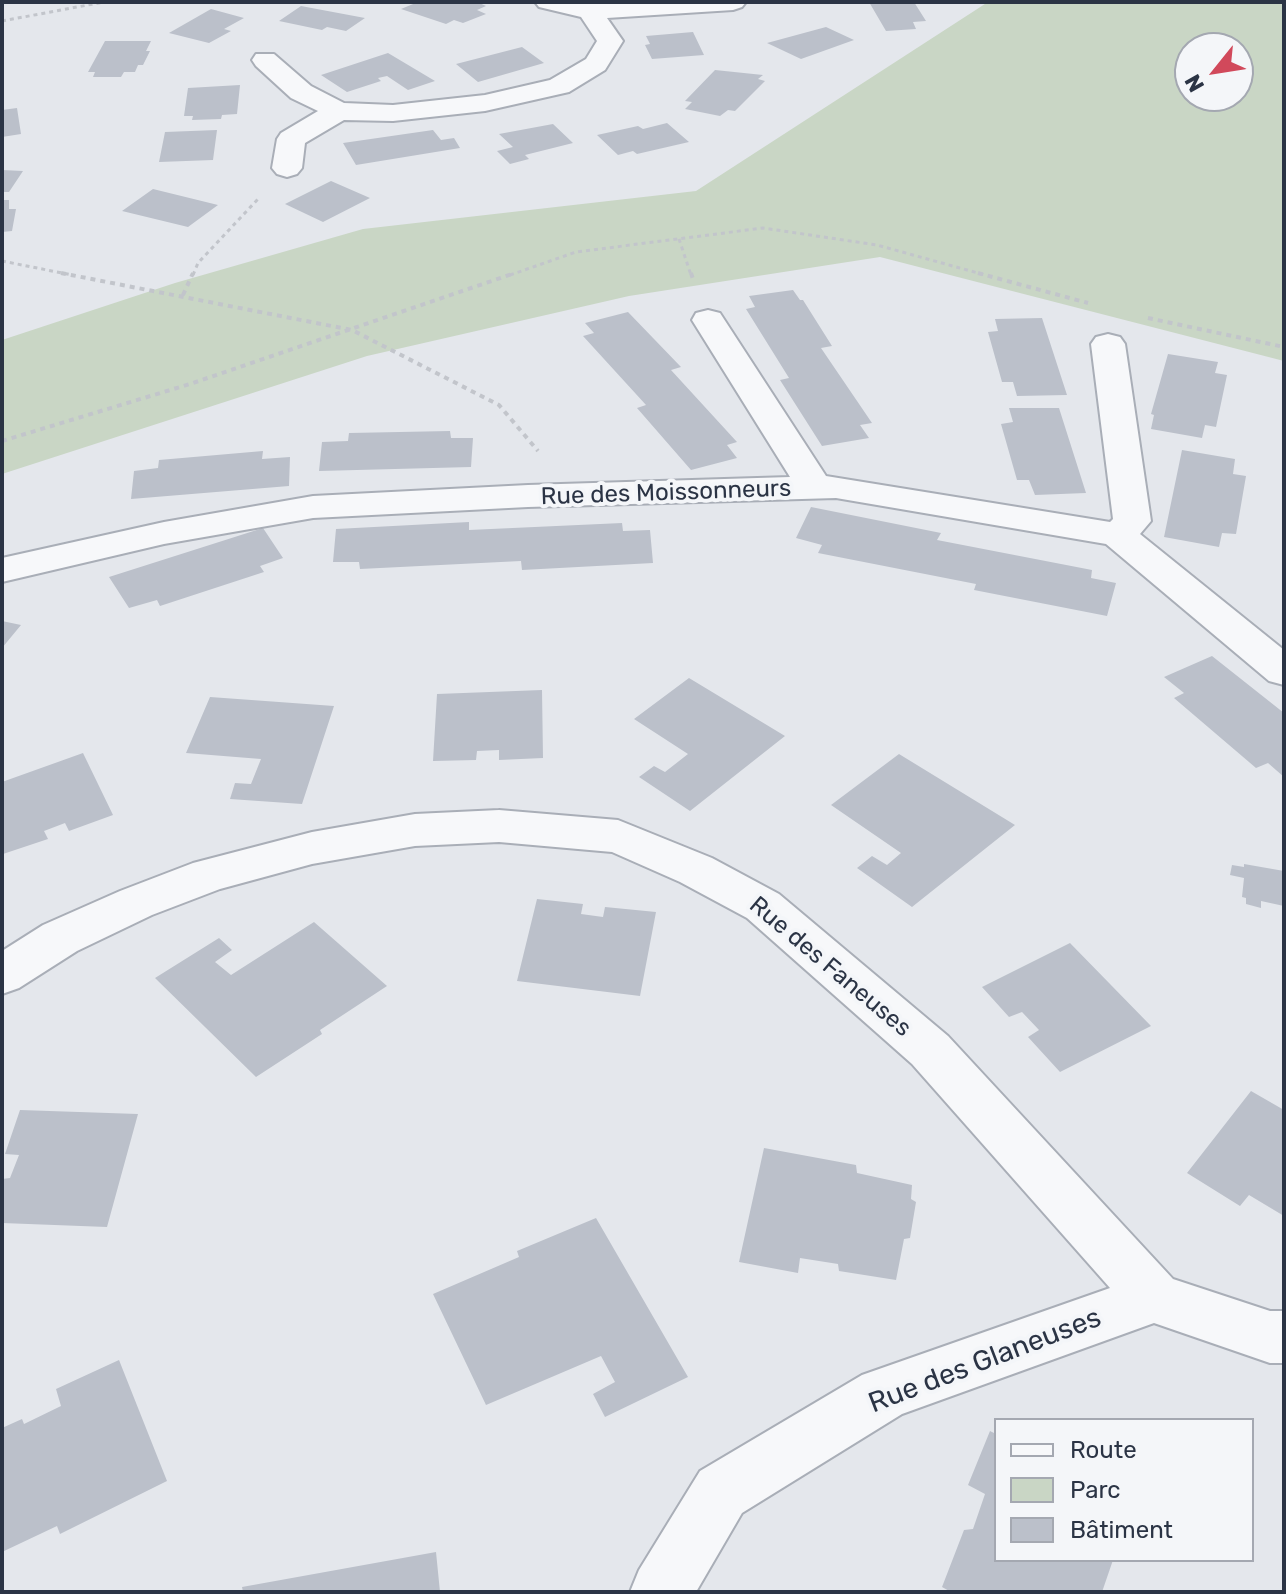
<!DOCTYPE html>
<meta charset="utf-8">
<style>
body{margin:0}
#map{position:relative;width:1286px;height:1594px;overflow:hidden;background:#e4e7ec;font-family:Rubik,sans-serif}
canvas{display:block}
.frame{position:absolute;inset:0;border:4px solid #2b3445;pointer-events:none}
.legend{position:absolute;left:994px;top:1418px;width:260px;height:144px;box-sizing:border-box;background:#f4f6f9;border:2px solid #a4a8b1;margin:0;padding:10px 14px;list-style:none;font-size:24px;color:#2b3445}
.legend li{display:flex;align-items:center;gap:16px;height:40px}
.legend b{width:40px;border:2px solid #a4a8b1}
.north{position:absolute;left:1174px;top:32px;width:80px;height:80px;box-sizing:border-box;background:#f4f6f9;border:2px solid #a4a8b1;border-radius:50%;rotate:240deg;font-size:22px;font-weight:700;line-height:32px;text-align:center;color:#2b3445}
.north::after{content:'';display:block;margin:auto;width:28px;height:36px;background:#d1495b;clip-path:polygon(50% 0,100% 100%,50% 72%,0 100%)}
</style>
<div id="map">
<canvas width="1286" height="1594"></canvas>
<div class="frame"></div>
<ul class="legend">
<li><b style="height:10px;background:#f7f8fa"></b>Route</li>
<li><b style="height:22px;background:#c9d6c5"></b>Parc</li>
<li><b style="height:22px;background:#bbc0ca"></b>Bâtiment</li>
</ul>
<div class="north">N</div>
</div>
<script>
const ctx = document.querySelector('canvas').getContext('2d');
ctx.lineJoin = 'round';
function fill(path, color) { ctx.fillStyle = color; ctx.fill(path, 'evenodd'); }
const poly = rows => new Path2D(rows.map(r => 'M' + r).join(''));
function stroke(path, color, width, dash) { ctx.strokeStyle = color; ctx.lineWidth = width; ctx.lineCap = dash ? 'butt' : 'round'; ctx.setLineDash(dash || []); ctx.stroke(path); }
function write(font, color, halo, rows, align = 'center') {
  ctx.font = font + ' Rubik,sans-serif'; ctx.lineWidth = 8; ctx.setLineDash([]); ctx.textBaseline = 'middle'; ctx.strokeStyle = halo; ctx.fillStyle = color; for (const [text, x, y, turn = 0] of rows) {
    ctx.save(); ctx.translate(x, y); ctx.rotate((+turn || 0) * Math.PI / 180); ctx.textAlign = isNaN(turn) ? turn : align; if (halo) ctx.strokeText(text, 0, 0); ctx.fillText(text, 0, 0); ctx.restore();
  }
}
fill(poly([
 [988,2,1284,2,1284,361,880,257,629,296,367,356,2,474,2,340,175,283,363,229,696,191],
 [1190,48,1238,48,1238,96,1190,96]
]), '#c9d6c5');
fill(poly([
 [418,2,477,2,486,6,477,10,486,14,463,23,454,20,446,24,401,9],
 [869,2,914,2,926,21,913,22,916,29,886,31],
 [301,6,365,18,346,31,327,27,322,30,279,21],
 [211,9,244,18,224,29,231,31,209,43,169,33],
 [826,27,854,40,801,59,767,43],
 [693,32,704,55,652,59,645,45,650,44,646,36],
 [105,41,151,41,146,51,150,51,143,65,138,65,135,72,124,72,121,77,93,77,95,72,88,72],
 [522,47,544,63,478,82,456,64],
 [388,53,435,81,408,90,387,76,378,78,381,81,347,92,321,75],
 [715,70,763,75,758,79,765,81,735,111,728,110,720,116,685,109,692,102,685,101],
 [240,85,237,114,222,115,221,119,192,120,193,116,184,116,188,88],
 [17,108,21,134,2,137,2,110],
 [667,123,689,142,637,154,633,151,618,155,597,135,638,126,643,129],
 [553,124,573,143,525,155,529,159,510,164,497,151,513,147,499,134],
 [217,130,213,160,159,162,165,132],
 [433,130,441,140,454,138,460,148,356,165,343,143],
 [2,170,23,171,9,192,2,192],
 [331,181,370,198,323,222,285,204],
 [153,189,218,205,188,227,122,211],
 [2,200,9,200,9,209,16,209,12,231,2,232],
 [793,290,800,300,803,300,832,346,821,348,872,423,860,425,869,438,822,446,780,380,789,378,746,309,755,307,749,296],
 [628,312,681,367,671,370,737,442,727,445,737,458,691,470,637,408,646,405,583,336,594,333,585,323],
 [1042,318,1067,395,1017,396,1013,382,1002,382,988,332,998,331,995,319],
 [1168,354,1218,362,1215,373,1227,375,1216,427,1205,425,1202,438,1151,429,1154,415,1151,414],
 [1009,408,1059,408,1086,493,1035,495,1029,480,1017,480,1001,424,1013,422],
 [450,431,451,438,473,438,471,467,319,471,322,442,348,441,349,433],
 [1182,450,1235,459,1233,474,1246,476,1236,534,1222,533,1219,547,1164,537],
 [263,451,262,459,290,457,289,486,131,499,134,471,158,468,159,460],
 [811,507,941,533,937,540,1092,570,1091,578,1116,583,1107,616,974,590,976,584,818,553,822,545,796,538],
 [469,522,469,530,622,523,623,531,650,530,653,563,522,570,521,561,360,569,359,562,333,562,336,529],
 [263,528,283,558,260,566,264,572,160,606,157,600,129,608,109,577],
 [2,621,21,625,2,648],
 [1212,656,1284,713,1284,777,1268,763,1256,768,1174,698,1184,693,1164,677],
 [689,678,785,736,690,811,639,777,654,766,665,772,688,754,634,719],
 [542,690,543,758,499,760,499,750,477,751,476,760,433,761,437,694],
 [210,697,334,706,302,804,230,799,235,783,251,784,261,759,186,753],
 [83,753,113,815,69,831,65,823,44,831,48,839,3,854,2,782],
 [899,754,1015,825,912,907,857,868,872,856,887,865,901,853,831,805],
 [1244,864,1284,871,1284,906,1261,901,1261,908,1246,904,1246,898,1242,897,1244,878,1230,875,1232,865,1244,867],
 [537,899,583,904,581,914,603,917,605,907,656,912,640,996,517,981],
 [314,922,387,986,320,1030,322,1034,256,1077,155,978,219,938,232,950,215,962,231,975],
 [1070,943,1151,1026,1060,1072,1028,1037,1039,1030,1022,1012,1009,1017,982,987],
 [1251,1091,1284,1110,1284,1216,1249,1195,1240,1206,1187,1173],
 [20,1110,138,1114,107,1227,2,1223,2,1179,10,1178,19,1155,5,1154],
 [764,1148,856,1165,857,1173,912,1185,911,1199,916,1202,910,1238,904,1239,896,1280,839,1271,838,1264,800,1258,798,1273,739,1262],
 [596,1218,688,1377,605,1417,593,1394,615,1382,601,1356,486,1405,433,1294,519,1257,517,1251],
 [119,1360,167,1481,60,1534,57,1526,2,1552,2,1428,22,1419,24,1424,61,1406,56,1389],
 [990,1431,996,1434,996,1560,1113,1560,1102,1592,951,1592,942,1587,964,1530,973,1529,985,1494,968,1485],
 [436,1552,440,1592,243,1592,242,1587]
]), '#bbc0ca');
const minor = poly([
 [535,2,746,2,742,7,733,10,607,18,623,41,605,70,569,92,485,111,393,121,344,120,305,143,302,168,297,174,287,177,277,174,272,168,277,139,281,133,318,111,291,98,256,66,252,60,256,54,274,54,311,86,344,103,393,105,485,95,550,80,586,59,597,41,581,17,539,7,535,2],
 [708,310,720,313,826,476,1110,522,1113,519,1091,344,1096,337,1108,334,1120,337,1125,344,1151,521,1140,534,1284,650,1284,685,1269,681,1106,544,836,498,528,507,313,518,164,544,2,582,2,558,164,522,313,496,528,485,790,477,692,320,696,313,708,310],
 [499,810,618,820,712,858,779,894,948,1036,1173,1279,1270,1311,1284,1311,1284,1363,1270,1363,1154,1323,902,1414,742,1513,696,1592,630,1592,639,1570,700,1471,862,1375,1110,1288,912,1064,747,918,680,882,612,852,499,842,415,846,312,864,220,889,152,915,77,951,19,988,2,994,2,951,43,925,120,891,193,863,312,832,415,814,499,810]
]);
stroke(minor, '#a9aeb7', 4);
stroke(poly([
 [2,21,104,2],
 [679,239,691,275],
 [2,261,72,275],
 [193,275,198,263,258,199],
 [510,275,576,252,763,228,877,245,985,275]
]), '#c2c5cb', 3, [4, 4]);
stroke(poly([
 [61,273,352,330,499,405,538,451],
 [691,273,693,279],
 [978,273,1088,303],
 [183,295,193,273],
 [1148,318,1284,347],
 [2,441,190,384,515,273]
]), '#c2c5cb', 4, [5, 5]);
fill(minor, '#f7f8fa');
write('24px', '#2b3445', '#f4f6f9', [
 ["Rue des Moissonneurs",666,493,-2],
 ["Rue des Faneuses",830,967,40]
]);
write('28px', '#2b3445', '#f4f6f9', [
 ["Rue des Glaneuses",985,1361,-21]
]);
</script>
